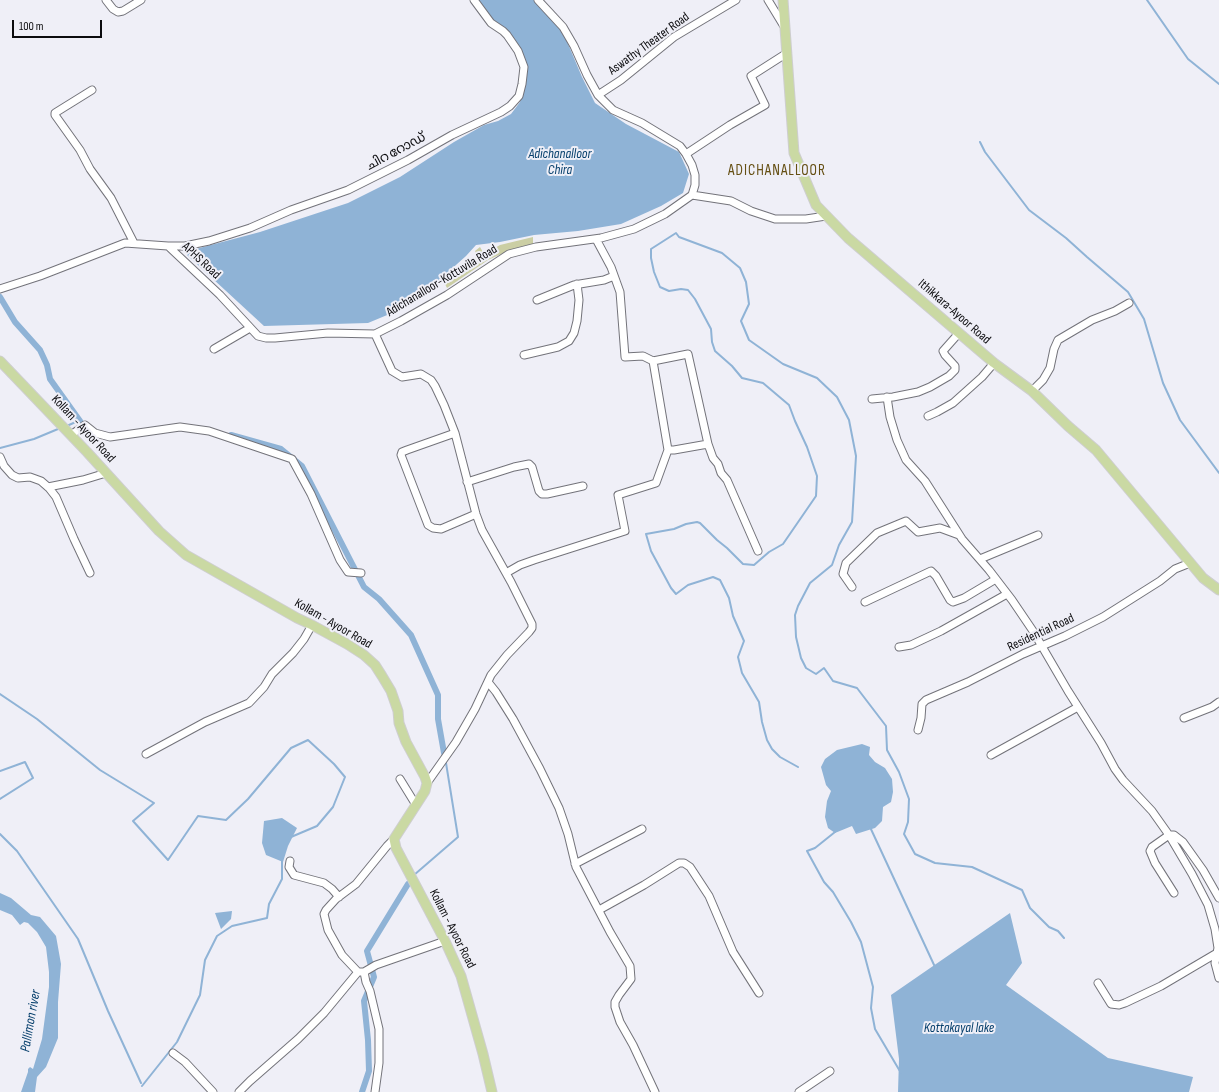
<!DOCTYPE html>
<meta charset="utf-8">
<style>
body{margin:0}
#map{position:relative;width:1219px;height:1092px;overflow:hidden;background:#efeff7;font-family:"Sofia Sans Condensed",sans-serif}
canvas{display:block}
.scale{position:absolute;left:12px;top:20px;width:90px;height:18px;box-sizing:border-box;border:2px solid #0b0b0e;border-top:0;padding-left:5px;font-size:12px;line-height:14px;white-space:nowrap;color:#0b0b0e;-webkit-text-stroke:3px #efeff7;paint-order:stroke}
</style>
<div id="map">
<canvas width="1219" height="1092"></canvas>
<div class="scale">100 m</div>
</div>
<script>
const ctx = document.querySelector('canvas').getContext('2d');
ctx.lineJoin = 'round';
function fill(path, color) { ctx.fillStyle = color; ctx.fill(path, 'evenodd'); }
const poly = rows => new Path2D(rows.map(r => 'M' + r).join(''));
function stroke(path, color, width, dash) { ctx.strokeStyle = color; ctx.lineWidth = width; ctx.lineCap = dash ? 'butt' : 'round'; ctx.setLineDash(dash || []); ctx.stroke(path); }
function write(font, color, halo, rows, align = 'center') {
  ctx.font = font + ' "Sofia Sans Condensed","Noto Sans Malayalam",sans-serif'; ctx.lineWidth = 4; ctx.setLineDash([]); ctx.textBaseline = 'middle'; ctx.strokeStyle = halo; ctx.fillStyle = color; for (const [text, x, y, turn = 0] of rows) {
    ctx.save(); ctx.translate(x, y); ctx.rotate((+turn || 0) * Math.PI / 180); ctx.textAlign = isNaN(turn) ? turn : align; if (halo) ctx.strokeText(text, 0, 0); ctx.fillText(text, 0, 0); ctx.restore();
  }
}
fill(poly([
 [533,237,533,245,510,250,488,260,447,288,444,282,477,256,475,251,480,247,484,254,500,245]
]), '#cbcea4');
fill(poly([
 [478,0,534,0,563,32,582,77,595,103,626,124,679,152,689,174,683,193,661,206,621,224,578,231,534,235,500,242,476,245,466,256,447,273,404,308,368,323,264,326,187,255,192,250,260,232,348,203,400,177,454,142,484,125,498,121,511,114,520,102,525,78,524,60,489,18],
 [862,744,870,747,869,755,875,762,885,768,892,779,893,792,891,802,883,807,882,821,875,828,856,834,852,826,835,833,828,828,825,817,827,801,831,791,826,785,821,767,825,759,837,750],
 [282,818,297,828,288,846,283,862,266,855,262,843,264,821],
 [0,893,11,898,31,915,40,917,56,936,61,964,58,1002,58,1038,46,1067,37,1077,35,1092,21,1092,28,1072,28,1069,30,1067,33,1069,42,1039,49,987,49,972,46,947,37,932,28,923,24,922,20,925,12,915,0,910],
 [232,911,231,919,221,929,215,913],
 [1010,913,1022,963,1006,985,1108,1058,1193,1077,1189,1092,898,1092,899,1059,891,995]
]), '#8fb3d6');
stroke(poly([
 [1147,0,1188,59,1219,84],
 [980,142,985,152,1029,210,1066,238,1087,257,1128,292,1144,319,1163,383,1180,420,1219,473],
 [69,425,80,420],
 [0,448,34,439,58,429],
 [0,694,37,719,100,770,154,803,133,821,168,860,198,816,226,820,248,799,291,748,308,740,334,764,345,777,333,807,317,826,291,837],
 [798,767,780,757,772,749,767,740,762,722,759,702,742,673,738,657,744,641,733,616,729,598,720,580,713,577,688,585,676,594,671,588,651,551,646,534,674,529,686,524,697,522,700,523,717,540,727,548,743,564,754,565,769,552,783,544,816,496,817,476,807,447,795,421,789,405,763,383,742,378,732,366,715,351,712,342,711,329,695,299,688,290,681,289,669,291,660,287,654,272,651,258,651,249,676,233,679,237,722,253,740,268,746,282,749,304,741,321,749,340,783,364,817,378,837,397,849,420,856,456,852,522,839,545,832,565,810,583,798,606,795,615,796,637,801,658,806,668,816,674,824,668,833,681,857,688,886,726,887,750,899,772,909,799,908,822,904,834,915,854,935,863,972,867,1022,890,1030,908,1049,927,1058,931,1064,938],
 [0,771,25,762,33,778,0,799],
 [870,827,935,967],
 [835,832,815,848,807,851,824,882,833,892,851,922,861,942,873,987,871,1008,875,1029,901,1073],
 [0,834,17,851,78,939,108,1011,141,1083],
 [414,875,458,837,446,763],
 [142,1086,177,1042,200,995,205,960,217,936,232,926,267,918,269,904,282,879,282,859]
]), '#8fb3d6', 2);
stroke(poly([
 [0,297,15,322,40,350,47,365,50,379,85,428],
 [231,435,281,449,302,466,364,587,379,599,411,635,438,695,438,719,444,753],
 [362,1092,369,1071,368,1040,364,1001,374,977,367,951,408,884]
]), '#8fb3d6', 6);
const minor = poly([
 [106,0,113,9,118,12,123,11,141,0],
 [768,0,785,28],
 [92,90,63,108,55,113,55,115,80,150,90,169,111,198,134,243],
 [598,95,621,80,674,37,736,0],
 [686,154,730,125,765,105,751,76,787,53],
 [692,195,731,201,751,211,775,219,806,219,826,216],
 [596,239,611,267,620,292,625,357,643,356,653,361,668,450,674,450,708,444,713,458,718,464,721,473,727,480,758,551],
 [168,246,185,246,209,241,250,228,291,210,348,190,408,160,452,135,501,112,510,106,519,96,522,84,524,67,518,51,507,35,503,31,491,23,474,0],
 [0,289,40,276,125,243,168,246,220,295,258,336,266,338,275,338,328,333,375,334],
 [537,300,574,285,604,280,614,276],
 [214,349,250,328],
 [524,355,558,347,569,341,574,333,577,321,579,300,577,284],
 [653,361,688,354,708,444],
 [1032,391,1043,380,1050,368,1054,349,1058,340,1092,320,1115,311,1129,303],
 [887,397,890,417,897,440,906,460,925,481,962,539,989,570,1012,600,1033,631,1068,691,1101,743,1115,769,1123,780,1152,811,1169,835,1192,874,1208,905,1215,929,1218,948,1215,963,1219,978],
 [872,399,893,397,918,392,930,387,949,376,955,370,955,366,945,355,943,351,959,333],
 [928,416,937,412,953,403,982,377,994,363],
 [455,433,407,450,402,452,401,455,428,525,433,528,441,529,476,514],
 [71,435,85,425,95,433,110,437,180,427,209,431,292,459,311,494,340,560,348,572,361,573],
 [0,457,4,466,12,475,18,478,30,477,41,481,49,488,56,497,74,539,90,573],
 [467,482,514,467,529,464,532,467,539,491,542,494,547,494,583,486],
 [48,487,83,480,106,473],
 [980,559,1038,535],
 [506,573,520,565,534,560,625,531,618,495,656,483,668,450],
 [852,587,843,574,846,563,877,533,906,521,918,532,940,528,959,535],
 [865,602,931,571,936,576,950,600,953,602,964,598,996,579],
 [899,647,911,645,941,631,1007,594],
 [488,682,496,692,513,719,540,769,559,808,568,834,576,867,610,932,630,966,631,979,619,995,615,1002,615,1007,620,1022,633,1045,655,1092],
 [1184,718,1212,707,1219,702],
 [918,730,921,718,922,704,926,700,968,682,1023,654,1065,636,1103,617,1160,581,1175,569,1190,563],
 [146,754,205,722,249,703,264,687,272,674,293,653,304,639,312,625],
 [991,755,1078,707],
 [400,779,416,805],
 [427,783,456,742,475,709,491,675,507,655,529,632,532,628,532,624,511,582,482,530,476,514,455,433,444,405,435,386,431,380,421,374,402,377,392,371,375,334,401,321,447,295,509,254,536,247,601,238,634,229,665,214,692,195,695,185,695,175,692,165,686,154,680,146,642,123,613,110,598,95,587,75,574,46,563,27,538,0],
 [394,839,387,846,356,884,336,899,326,910,324,914,328,930,342,955,358,972,364,972,376,965,445,941],
 [290,861,289,867,294,875,324,883,332,889,339,897],
 [575,864,642,829],
 [1174,893,1155,863,1150,851,1152,847,1169,835,1174,835,1183,842,1203,870,1219,898],
 [599,910,644,885,679,863,684,863,690,867,709,896,733,952,759,993],
 [364,972,366,982,370,991,379,1029,379,1063,375,1092],
 [1098,983,1111,1004,1119,1005,1125,1003,1161,986,1217,953],
 [173,1053,185,1062,213,1092],
 [239,1092,250,1081,298,1039,324,1013,358,972],
 [799,1092,830,1071]
]);
const major = poly([
 [783,0,794,153,816,205,848,238,994,363,1032,391,1068,426,1096,450,1203,578,1219,590],
 [0,361,87,452,159,531,186,555,297,618,312,625,347,644,364,655,375,665,382,676,391,691,398,711,399,723,406,742,425,777,427,783,425,791,394,839,396,848,445,941,461,976,483,1054,492,1092]
]);
stroke(minor, '#73737a', 9);
stroke(major, '#cececf', 11);
stroke(minor, '#fff', 7);
stroke(major, '#cad9a3', 9);
write('13px', '#0b0b0e', '#efeff7', [
 ["Aswathy Theater Road",649,44,-36],
 ["ചിറ റോഡ്",396,152,-28],
 ["APHS Road",201,261,43],
 ["Adichanalloor-Kottuvila Road",442,281,-31],
 ["Ithikkara-Ayoor Road",954,312,41],
 ["Kollam - Ayoor Road",83,429,47],
 ["Kollam - Ayoor Road",333,624,30],
 ["Residential Road",1041,633,-25],
 ["Kollam - Ayoor Road",452,929,63]
]);
write('italic 14px', '#063f6c', '#efeff7', [
 ["Adichanalloor",560,154],
 ["Chira",560,170],
 ["Pallimon river",31,1021,-80],
 ["Kottakayal lake",959,1028]
]);
ctx.letterSpacing = '1px';
write('15px', '#654f13', '#efeff7', [
 ["ADICHANALLOOR",777,171]
]);
ctx.letterSpacing = '0px';
</script>
